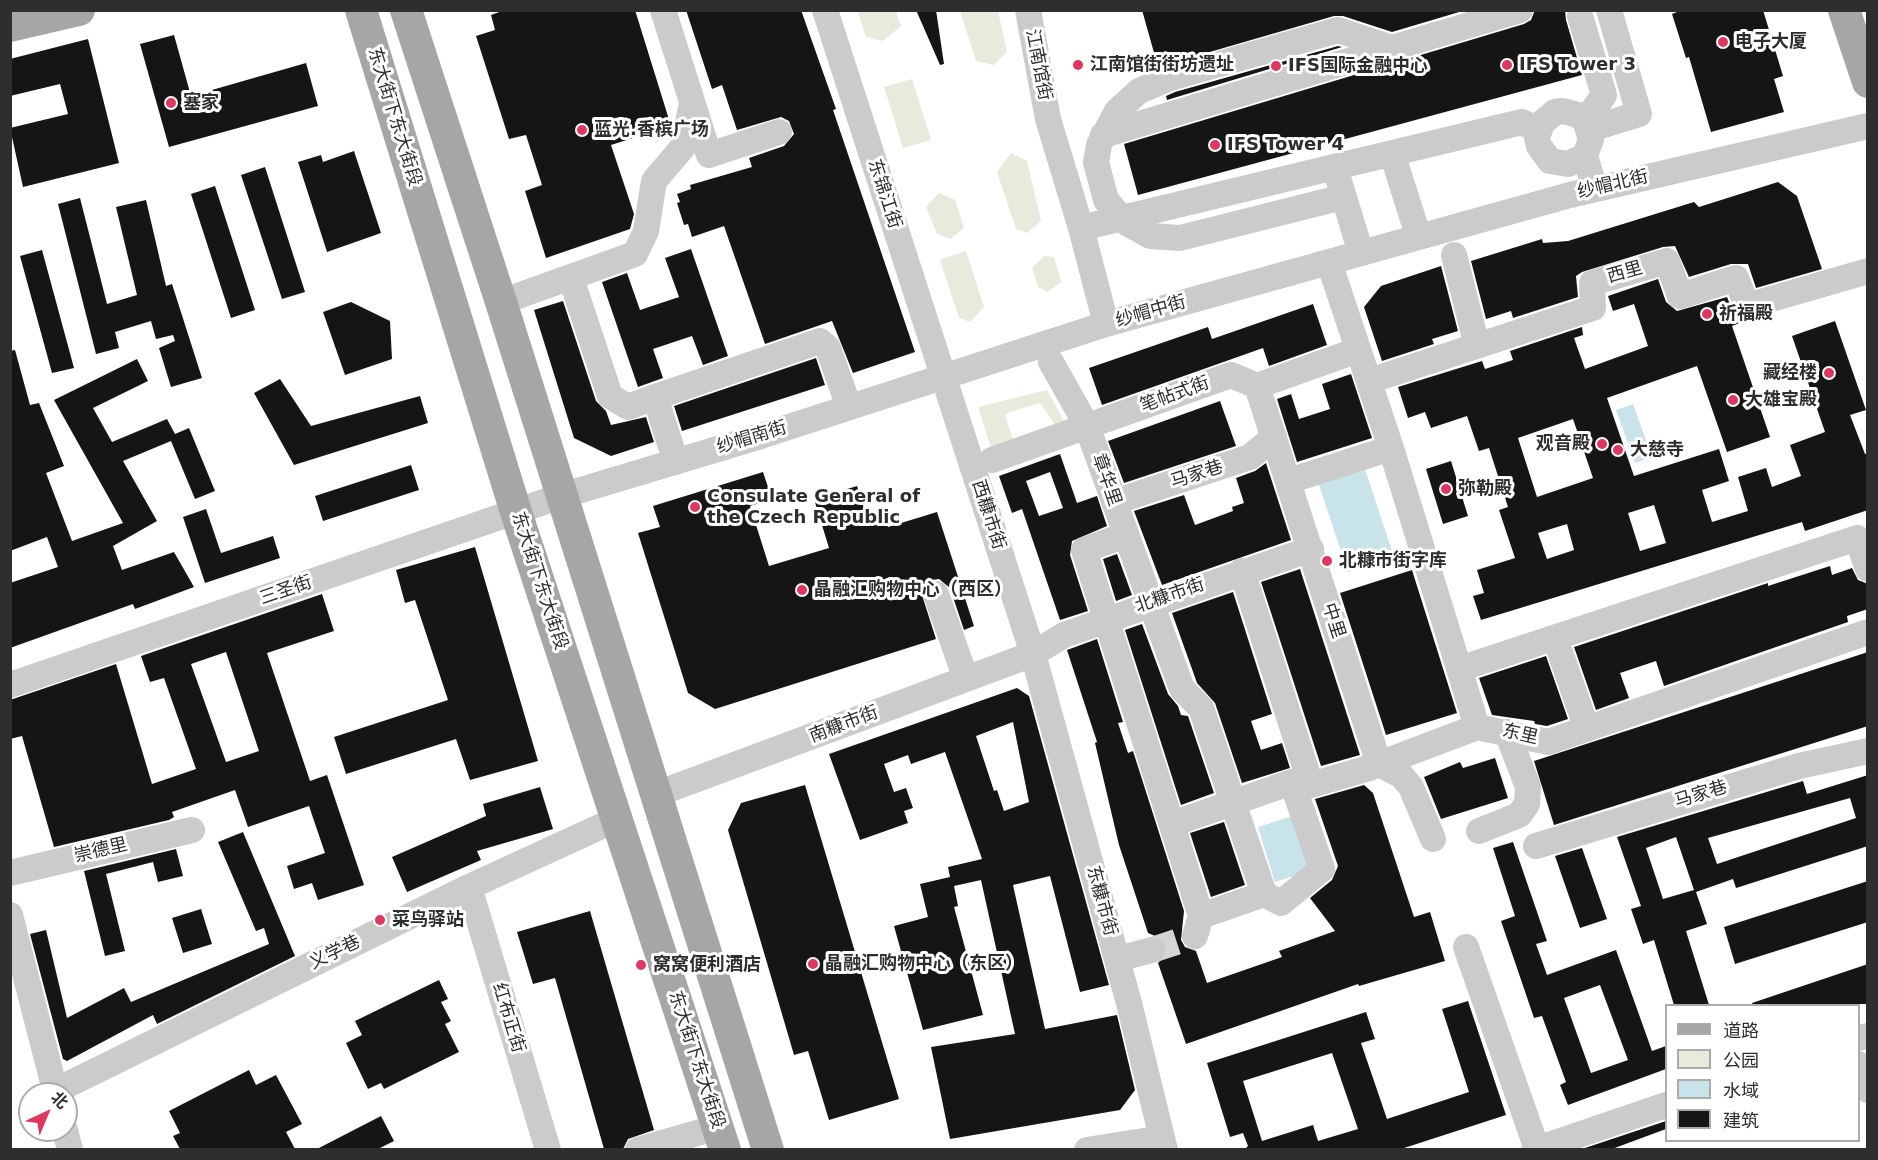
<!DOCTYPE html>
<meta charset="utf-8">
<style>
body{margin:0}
#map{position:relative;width:1878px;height:1160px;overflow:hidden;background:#fff;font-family:"DejaVu Sans","Noto Sans SC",sans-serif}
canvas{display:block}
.frame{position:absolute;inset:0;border:12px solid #2e2e2e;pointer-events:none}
.legend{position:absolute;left:1665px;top:1004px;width:195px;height:138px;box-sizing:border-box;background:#fff;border:2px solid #ababab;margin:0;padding:8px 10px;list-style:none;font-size:18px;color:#2e2e2e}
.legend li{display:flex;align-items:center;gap:12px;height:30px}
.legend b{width:30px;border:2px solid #ababab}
.north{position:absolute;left:18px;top:1082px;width:60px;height:60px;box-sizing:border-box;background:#fff;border:2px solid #ababab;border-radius:50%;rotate:44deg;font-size:16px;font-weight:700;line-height:24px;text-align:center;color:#2e2e2e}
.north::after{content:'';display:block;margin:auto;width:21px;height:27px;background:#de3760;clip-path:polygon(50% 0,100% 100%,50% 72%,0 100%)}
</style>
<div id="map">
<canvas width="1878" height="1160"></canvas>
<div class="frame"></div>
<ul class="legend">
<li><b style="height:8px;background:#a6a6a6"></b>道路</li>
<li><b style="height:16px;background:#e6ebdc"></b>公园</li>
<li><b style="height:16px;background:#c9e3ea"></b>水域</li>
<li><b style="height:16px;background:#151515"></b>建筑</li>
</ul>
<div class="north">北</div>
</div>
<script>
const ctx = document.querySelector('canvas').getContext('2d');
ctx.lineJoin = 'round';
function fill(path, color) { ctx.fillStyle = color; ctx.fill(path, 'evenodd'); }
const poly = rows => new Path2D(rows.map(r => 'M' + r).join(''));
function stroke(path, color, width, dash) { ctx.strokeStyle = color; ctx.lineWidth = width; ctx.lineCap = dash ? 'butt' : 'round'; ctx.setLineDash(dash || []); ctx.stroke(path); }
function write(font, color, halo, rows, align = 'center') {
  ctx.font = font + ' "DejaVu Sans","Noto Sans SC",sans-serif'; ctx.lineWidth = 6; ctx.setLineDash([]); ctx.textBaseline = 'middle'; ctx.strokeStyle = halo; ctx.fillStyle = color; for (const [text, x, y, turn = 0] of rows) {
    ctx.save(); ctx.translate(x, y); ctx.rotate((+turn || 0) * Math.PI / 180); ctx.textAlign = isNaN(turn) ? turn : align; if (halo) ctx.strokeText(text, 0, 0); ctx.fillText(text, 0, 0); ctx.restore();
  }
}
fill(poly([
 [858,11,896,11,901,26,883,41,866,37],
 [960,11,998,11,1007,52,994,65,976,61],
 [912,79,931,140,903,148,884,87],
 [1011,153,1027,161,1041,221,1027,233,1016,229,997,172],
 [939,193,955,200,964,228,950,239,937,234,926,207],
 [966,251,984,307,970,322,959,318,940,260],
 [1044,256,1054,257,1061,282,1048,292,1038,287,1032,268],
 [1047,390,1066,425,1057,428,1040,403,1010,412,1005,415,1014,443,992,451,978,407]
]), '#e6ebdc');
fill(poly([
 [1633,404,1652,457,1635,463,1616,410],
 [1362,460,1394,557,1348,572,1316,476],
 [1292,816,1309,871,1275,882,1258,827]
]), '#c9e3ea');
fill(poly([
 [505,10,635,10,671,126,611,145,634,214,630,229,546,258,525,191,542,185,526,135,509,139,476,36,495,30,491,15],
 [686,10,801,10,836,109,833,110,915,352,853,373,832,321,765,344,724,226,692,237,688,224,684,225,677,203,680,202,677,194,691,189,690,185,752,167,749,158,784,146,794,134,789,121,781,117,737,130,722,85,712,89],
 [916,10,936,10,944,64,940,65],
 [1142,10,1466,10,1392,32,1343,16,1334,16,1158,67],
 [1535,10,1565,10,1566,20,1582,75,1138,195,1124,144,1524,24,1531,20],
 [1682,10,1763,10,1783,76,1774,79,1784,112,1711,132,1689,57,1686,58,1672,14],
 [174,35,191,96,306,63,318,106,169,147,140,44],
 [88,39,119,163,23,187,10,128,68,114,60,84,10,96,10,59],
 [1338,46,1342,47,1167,100,1166,96,1175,92],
 [354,151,381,233,327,252,298,162,321,155,323,162],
 [265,167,305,292,282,299,241,175],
 [1778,182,1797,196,1822,269,1756,288,1748,264,1731,264,1689,277,1675,246,1663,247,1582,272,1576,276,1578,297,1513,318,1511,311,1486,319,1471,261,1542,239,1543,243,1568,241,1694,202,1699,207],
 [215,186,255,310,231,318,191,194],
 [80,198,107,304,137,295,116,207,146,200,166,286,172,284,202,378,171,387,159,348,175,341,173,335,156,339,151,321,115,332,119,348,96,354,58,204],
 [691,249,728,356,703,365,692,336,653,349,663,378,638,387,602,282,627,273,640,310,679,297,665,258],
 [42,250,74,368,52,373,20,256],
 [1441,266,1458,331,1432,339,1434,344,1382,361,1364,307,1381,286],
 [1658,279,1666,302,1677,311,1727,297,1733,312,1742,322,1732,326,1770,437,1727,452,1697,366,1607,398,1634,476,1719,449,1729,481,1702,490,1712,522,1748,511,1738,477,1766,468,1772,487,1801,476,1790,445,1825,432,1792,336,1835,321,1866,410,1850,415,1865,454,1868,453,1868,510,1805,531,1802,522,1481,620,1473,596,1484,593,1477,570,1515,558,1499,510,1508,507,1489,448,1479,451,1467,416,1431,428,1425,412,1408,418,1398,387,1482,361,1485,369,1513,360,1510,351,1582,327,1583,335,1574,338,1585,369,1648,346,1634,304,1613,311,1608,296],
 [1573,419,1593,478,1537,497,1518,438],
 [1654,505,1666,543,1640,551,1628,513],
 [1567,524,1574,550,1547,559,1538,533],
 [563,301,596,401,606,411,611,425,646,417,654,442,611,456,574,438,534,310],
 [351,302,390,321,392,359,345,375,323,312],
 [1313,304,1327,345,1269,366,1263,348,1102,405,1089,368,1208,327,1212,339],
 [15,350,30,405,39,403,64,466,46,473,72,541,123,523,54,400,137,359,148,381,93,408,112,442,167,419,175,434,189,428,215,491,195,499,171,441,123,461,157,521,113,546,122,570,174,552,194,587,135,609,133,604,10,648,10,583,58,567,47,537,10,551,10,351],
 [816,358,825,385,682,431,674,406],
 [1351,374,1372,438,1297,462,1277,399,1291,394,1299,419,1330,409,1322,384],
 [280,379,311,426,420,396,428,423,294,465,254,393],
 [1220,401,1236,446,1124,483,1108,441],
 [1060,454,1077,503,1097,496,1107,526,1072,541,1070,555,1088,611,1060,620,1022,509,1012,513,999,476],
 [1050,472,1063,508,1039,516,1026,481],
 [1451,461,1468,516,1443,524,1426,469],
 [1266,463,1291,540,1162,585,1134,511,1184,495,1195,525,1233,511,1232,507,1244,503,1236,478,1255,471],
 [411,465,419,490,323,521,315,496],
 [763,472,772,499,750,506,769,566,829,548,814,499,857,486,866,515,883,510,888,527,937,512,974,626,964,630,950,588,939,579,932,580,925,584,921,592,936,639,715,709,688,693,638,533,660,527,653,506],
 [206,509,221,553,273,536,280,558,205,583,183,517],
 [475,547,538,761,470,780,456,739,346,774,334,737,448,700,415,600,405,603,396,570],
 [1117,554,1132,595,1116,601,1103,559],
 [1830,566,1832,575,1852,568,1858,580,1868,584,1868,609,1847,616,1848,622,1664,686,1656,661,1620,673,1629,698,1596,710,1574,647,1768,583,1768,586],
 [1300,569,1360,755,1321,766,1261,582],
 [1412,570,1457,713,1386,735,1340,593],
 [1233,592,1272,714,1251,721,1261,750,1282,743,1290,768,1242,783,1215,703,1197,683,1172,613],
 [322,594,334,631,267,653,310,781,327,775,364,885,318,900,312,883,294,889,287,866,325,853,309,806,248,827,235,790,172,812,174,817,169,820,54,847,22,736,10,739,10,700,116,664,152,784,196,769,164,678,150,682,141,656],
 [226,652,259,751,226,762,191,664],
 [1142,624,1168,694,1178,706,1181,715,1188,716,1214,793,1181,805,1125,630],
 [1097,639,1123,722,1118,723,1128,753,1133,751,1184,911,1181,940,1185,947,1196,951,1207,983,1282,957,1279,951,1335,931,1310,898,1332,880,1338,866,1315,799,1364,785,1373,793,1414,917,1430,912,1445,961,1359,986,1358,984,1186,1044,1158,963,1166,955,1166,946,1162,939,1148,933,1119,845,1095,743,1097,742,1067,650],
 [1868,652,1868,726,1554,825,1534,761],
 [1546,656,1568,719,1547,726,1535,724,1534,721,1492,715,1479,678],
 [1017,688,1029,696,1109,985,1080,992,1050,876,1013,885,1045,1029,1117,1015,1135,1090,1120,1110,950,1139,931,1047,1015,1034,981,880,954,886,958,906,954,907,983,1015,923,1030,894,926,928,917,920,884,950,877,948,867,982,859,945,752,911,764,908,755,884,764,894,792,906,788,913,808,904,811,908,823,860,840,829,754],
 [1013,722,1029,802,1004,811,997,790,994,791,976,736],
 [1495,758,1508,798,1441,819,1424,777,1460,762,1463,768],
 [1868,775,1868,846,1736,888,1733,879,1696,892,1707,924,1686,931,1709,1005,1674,1005,1654,940,1643,944,1631,909,1641,906,1617,837,1803,781,1807,794],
 [1850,798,1856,818,1717,864,1708,838],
 [1676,837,1694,890,1663,899,1646,848],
 [805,785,899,1099,829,1120,808,1051,794,1055,728,830,741,803],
 [540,787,553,829,477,851,481,860,407,892,392,857,486,816,483,804],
 [1224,822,1245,885,1211,897,1190,833],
 [243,832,295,956,157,1024,153,1015,67,1061,63,1059,30,934,46,930,67,1018,124,988,131,1002,269,944,264,928,256,931,218,842],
 [1513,842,1547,941,1536,944,1547,975,1616,950,1652,1051,1666,1046,1666,1069,1568,1105,1560,1085,1566,1082,1542,1016,1534,1018,1501,921,1515,916,1493,848],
 [1600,985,1628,1060,1591,1073,1564,998],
 [1582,848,1607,919,1580,928,1555,856],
 [176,849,183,876,158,882,153,862,106,874,125,951,105,956,84,871],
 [1868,881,1868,922,1735,964,1724,927],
 [201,909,212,944,183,953,172,918],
 [590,911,654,1130,628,1139,623,1149,604,1149,555,978,533,984,517,932],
 [1868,964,1868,1004,1753,1005,1752,1003],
 [439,980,448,999,441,1002,451,1021,445,1024,459,1052,384,1089,381,1083,368,1089,346,1043,362,1035,355,1021],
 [1468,1001,1506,1115,1401,1149,1245,1149,1248,1146,1243,1133,1230,1137,1207,1063,1366,1012,1375,1039,1361,1043,1387,1119,1469,1092,1442,1009],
 [1332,1053,1358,1129,1318,1141,1313,1125,1262,1141,1243,1081],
 [249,1070,256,1085,276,1075,302,1124,286,1132,295,1149,180,1149,173,1136,180,1133,169,1111],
 [381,1116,394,1141,378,1149,317,1149],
 [1666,1121,1666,1129,1612,1149,1582,1149]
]), '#151515');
stroke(poly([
 [1152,950,1195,936]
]), '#d5d5d5', 26, [26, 13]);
stroke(poly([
 [663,10,709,155,779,132],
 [825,10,1033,654,1129,1003,1165,1150],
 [1028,10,1048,119,1081,228],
 [1580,16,1604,95,1585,121],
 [1590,129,1639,114,1609,10],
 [1103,135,1392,48],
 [1392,153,1418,235],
 [1585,156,1568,164,1550,161,1539,146,1537,138,1542,123,1555,112,1563,111,1578,115,1585,121,1591,139,1585,156,1595,189],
 [1339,181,1361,253],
 [1343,197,1180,238,1150,236,1125,222,1106,200,1096,162,1099,145,1117,111,1139,91,1170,78,1338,30,1392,48,1520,10],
 [1454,255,1477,346],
 [1329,262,1391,448,1477,727],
 [571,278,610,396,628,407,655,397],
 [501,302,635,254,646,231,654,181,683,147,692,103],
 [1106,324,1081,228,1522,122,1538,130],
 [1051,362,1087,426,1182,689,1201,708,1264,894,1201,916,1084,550,1126,535],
 [1369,381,1593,308,1592,283,1667,261,1680,296,1736,278,1747,306,1868,271],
 [1257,386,1379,764,1401,775,1411,787,1433,839],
 [992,460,1231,375,1257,386,1358,350],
 [676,462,655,397,820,341,828,348,849,407],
 [1289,481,1391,448],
 [1114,502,1250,457,1274,437],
 [1242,571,1311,785],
 [936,594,966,679],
 [1555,638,1587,729],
 [1459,669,1857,538,1868,569],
 [10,685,561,496,761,436,1106,324,1570,195,1868,126],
 [654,795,1033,654,1064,635,1311,549],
 [1172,824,1292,782,1311,785,1369,768,1477,727,1548,742,1868,632],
 [1479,831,1519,815,1527,804,1528,787,1507,732],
 [1536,846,1799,766,1868,751],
 [10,873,192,830],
 [469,887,548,1150],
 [1264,894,1281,903,1322,869,1292,782],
 [10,915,56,1094],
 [1195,936,1201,916],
 [1466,947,1537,1149],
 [1117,959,1152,950],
 [1858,1038,1868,1036],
 [1858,1064,1868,1090],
 [55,1091,469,887,617,819],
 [65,1130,70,1150],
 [638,1150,718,1127],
 [1087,1150,1162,1138],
 [1534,1150,1666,1105]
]), '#cbcbcb', 26);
stroke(poly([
 [361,10,516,512,725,1150],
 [406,10,501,302,768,1150],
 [1844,10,1868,82],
 [10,26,79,10]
]), '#a6a6a6', 32);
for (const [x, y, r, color] of [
 [1723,42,6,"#de3760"],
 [1078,65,6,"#de3760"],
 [1507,65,6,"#de3760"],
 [1276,66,6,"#de3760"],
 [171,103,6,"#de3760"],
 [582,130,6,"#de3760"],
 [1215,145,6,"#de3760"],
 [1707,314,6,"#de3760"],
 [1829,373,6,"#de3760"],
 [1733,400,6,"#de3760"],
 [1602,444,6,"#de3760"],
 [1618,450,6,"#de3760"],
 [1446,489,6,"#de3760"],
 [695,507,6,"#de3760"],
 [1327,561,6,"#de3760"],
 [802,590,6,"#de3760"],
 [380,920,6,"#de3760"],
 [813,964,6,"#de3760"],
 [641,965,6,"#de3760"]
]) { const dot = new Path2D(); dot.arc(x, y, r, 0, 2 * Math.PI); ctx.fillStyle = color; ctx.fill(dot); stroke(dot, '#fff', 2); }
write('bold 18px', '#2e2e2e', '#fff', [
 ["电子大厦",1735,42],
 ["江南馆街街坊遗址",1090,65],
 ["IFS Tower 3",1519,65],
 ["IFS国际金融中心",1288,66],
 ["塞家",183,103],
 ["蓝光.香槟广场",594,130],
 ["IFS Tower 4",1227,145],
 ["祈福殿",1719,314],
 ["藏经楼",1817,373,"right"],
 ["大雄宝殿",1745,400],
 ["观音殿",1590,444,"right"],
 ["大慈寺",1630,450],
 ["弥勒殿",1458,489],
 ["Consulate General of",707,497],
 ["the Czech Republic",707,518],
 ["北糠市街字库",1339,561],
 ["晶融汇购物中心（西区）",814,590],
 ["菜鸟驿站",392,920],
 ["晶融汇购物中心（东区）",825,964],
 ["窝窝便利酒店",653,965]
], 'left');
write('18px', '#2e2e2e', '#fff', [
 ["江南馆街",1038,65,79],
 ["东大街下东大街段",394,117,73],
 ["纱帽北街",1613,185,-13],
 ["东锦江街",884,194,72],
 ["西里",1625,273,-16],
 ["纱帽中街",1151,312,-16],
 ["笔帖式街",1175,395,-20],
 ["纱帽南街",752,438,-17],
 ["马家巷",1197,475,-18],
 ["章华里",1106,480,71],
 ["西糠市街",988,515,72],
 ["东大街下东大街段",539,581,72],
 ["三圣街",286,591,-19],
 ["北糠市街",1170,596,-19],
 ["中里",1333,621,72],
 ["南糠市街",844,725,-21],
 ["东里",1520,735,13],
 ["马家巷",1701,795,-17],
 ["崇德里",101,851,-13],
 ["东糠市街",1101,901,75],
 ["义学巷",335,953,-26],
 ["红布正街",508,1018,73],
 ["东大街下东大街段",696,1060,72]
]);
</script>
